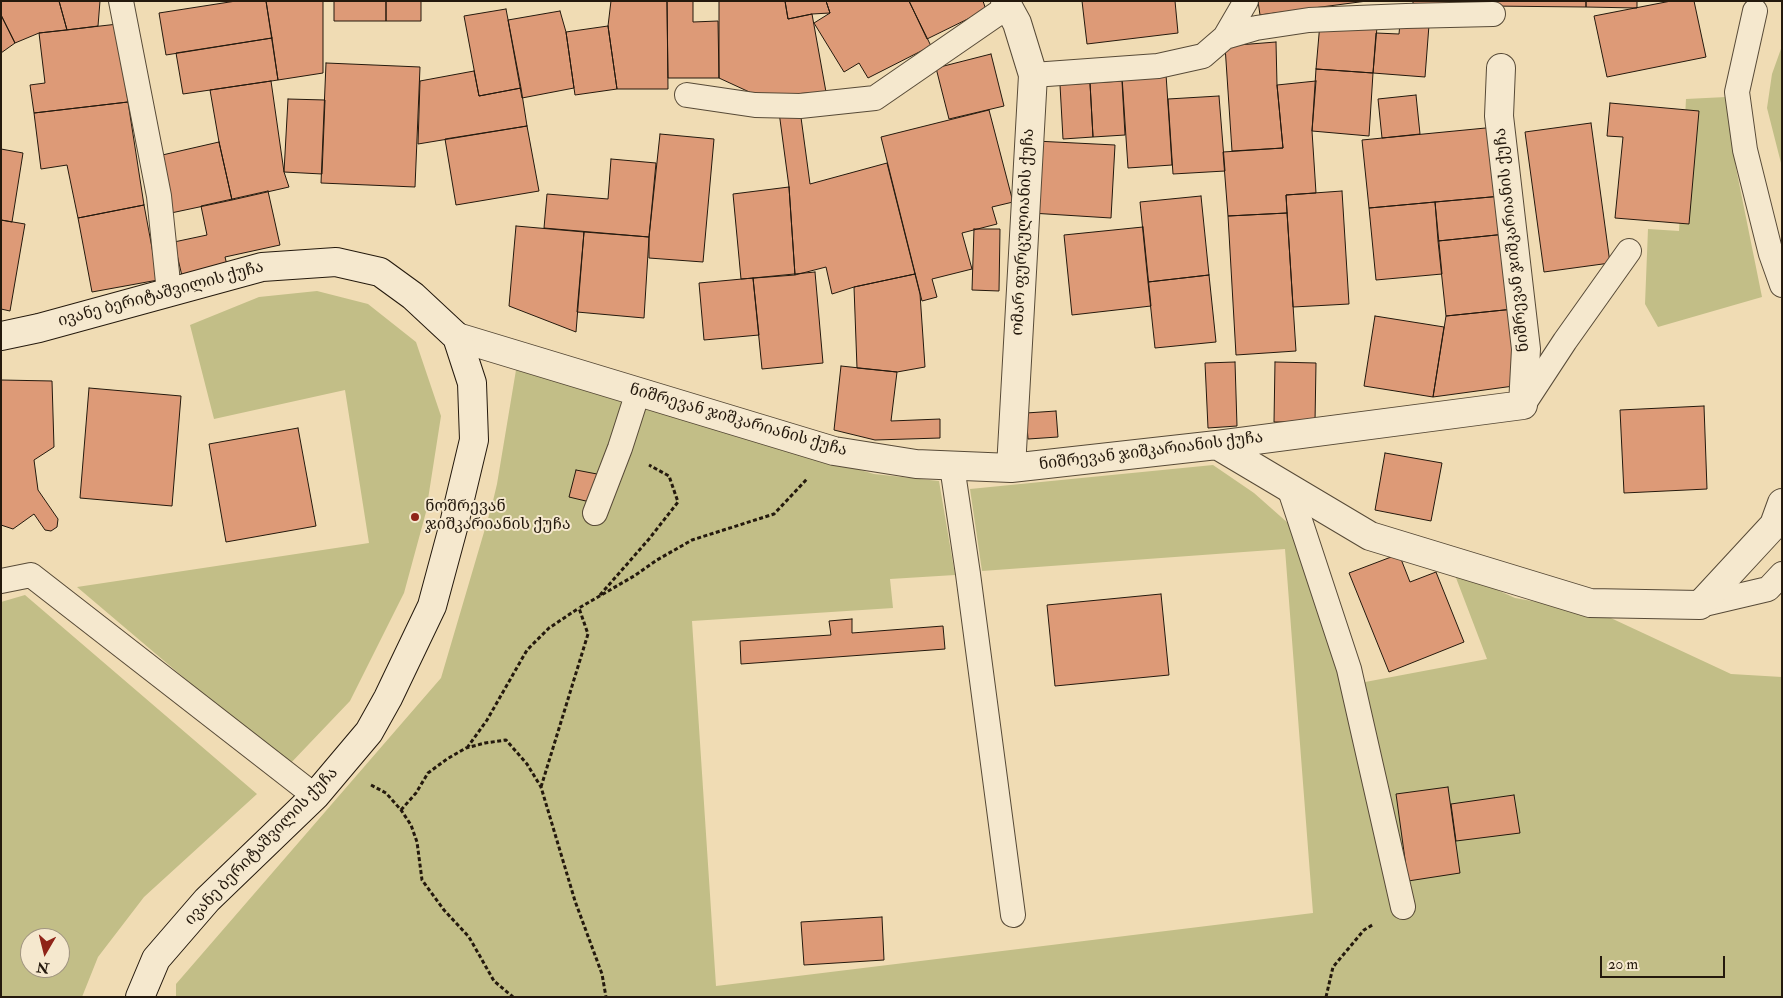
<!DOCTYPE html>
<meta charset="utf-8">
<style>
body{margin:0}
#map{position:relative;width:1783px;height:998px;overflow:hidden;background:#f0dcb4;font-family:"IM FELL Double Pica",serif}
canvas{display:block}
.frame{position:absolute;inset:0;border:2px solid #24190d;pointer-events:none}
.north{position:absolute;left:20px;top:928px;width:50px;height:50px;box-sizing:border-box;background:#f5e8ce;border:1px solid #a19581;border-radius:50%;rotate:188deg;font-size:14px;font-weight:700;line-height:20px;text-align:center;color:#24190d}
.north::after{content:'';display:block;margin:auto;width:18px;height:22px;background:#8f2418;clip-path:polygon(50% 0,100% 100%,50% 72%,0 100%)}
.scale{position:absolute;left:1600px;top:956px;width:125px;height:22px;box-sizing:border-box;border:2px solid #24190d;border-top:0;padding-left:6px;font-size:15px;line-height:18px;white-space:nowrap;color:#24190d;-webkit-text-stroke:4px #f5e8ce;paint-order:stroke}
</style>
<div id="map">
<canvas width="1783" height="998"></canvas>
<div class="frame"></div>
<div class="north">N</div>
<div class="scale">20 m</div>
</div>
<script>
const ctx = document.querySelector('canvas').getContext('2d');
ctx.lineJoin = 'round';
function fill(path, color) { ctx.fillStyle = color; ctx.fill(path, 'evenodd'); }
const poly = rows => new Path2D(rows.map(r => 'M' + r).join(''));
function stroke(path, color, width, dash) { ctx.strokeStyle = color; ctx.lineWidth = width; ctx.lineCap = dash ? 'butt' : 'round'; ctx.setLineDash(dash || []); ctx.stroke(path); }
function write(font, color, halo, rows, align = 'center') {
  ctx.font = font + ' "IM FELL Double Pica","Noto Serif Georgian",serif'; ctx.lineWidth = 4; ctx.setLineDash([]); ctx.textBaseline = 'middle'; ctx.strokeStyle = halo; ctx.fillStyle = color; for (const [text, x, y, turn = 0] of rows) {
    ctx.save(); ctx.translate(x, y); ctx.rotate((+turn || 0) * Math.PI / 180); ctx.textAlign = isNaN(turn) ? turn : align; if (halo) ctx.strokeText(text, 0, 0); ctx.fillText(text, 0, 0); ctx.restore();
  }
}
fill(poly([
 [1782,46,1782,167,1767,108,1772,74],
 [1726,97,1736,168,1762,297,1658,327,1645,304,1648,229,1679,231,1686,99],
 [317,291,368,304,416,342,441,416,426,512,404,593,350,701,288,766,77,587,369,543,345,390,214,419,190,325,259,297],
 [516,370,874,474,939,481,955,575,890,579,893,608,692,621,716,986,1313,913,1285,549,982,571,970,489,1213,465,1254,493,1297,531,1344,686,1487,659,1453,570,1515,598,1600,613,1731,674,1782,677,1782,997,176,997,176,984,441,678,492,505,497,484],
 [25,595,257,794,144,897,98,957,82,997,1,997,1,602],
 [30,938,60,938,60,968,30,968]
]), '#c2be87');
const building = poly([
 [1,1,59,1,67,30,39,33,15,43,1,15,1,1],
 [59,1,100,1,98,26,67,30,59,1],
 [236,1,266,1,272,38,166,55,159,13,236,1],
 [266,1,323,1,323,73,278,80,266,1],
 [334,1,386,1,386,21,334,21,334,1],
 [386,1,421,1,421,21,386,21,386,1],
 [611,1,667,1,668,89,617,89,608,26,611,1],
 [667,1,693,1,693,22,718,21,719,78,668,78,667,1],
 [719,1,785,1,788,19,812,14,826,92,758,96,719,78,719,1],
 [785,1,826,1,830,13,812,14,788,19,785,1],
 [826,1,909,1,931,46,868,78,859,63,844,72,814,23,830,13,826,1],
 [909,1,983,1,986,10,927,39,909,1],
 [1082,1,1175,1,1178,33,1087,44,1082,1],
 [1258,1,1367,1,1260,15,1258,1],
 [1413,1,1488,1,1488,6,1413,4,1413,1],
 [1488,1,1586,1,1586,7,1488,6,1488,1],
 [1586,1,1637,1,1637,8,1586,7,1586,1],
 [1671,1,1694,1,1706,57,1607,77,1594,16,1671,1],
 [506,9,521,88,479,96,464,16,506,9],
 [560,11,566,32,574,88,522,98,508,20,560,11],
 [1,15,15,43,1,53,1,15],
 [1320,23,1377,27,1373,73,1316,69,1320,23],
 [1400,23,1429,25,1425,77,1373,73,1376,33,1399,34,1400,23],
 [118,24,128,102,34,113,30,85,45,83,39,33,118,24],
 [608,26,617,89,575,95,566,32,608,26],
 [272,38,278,80,183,94,176,53,272,38],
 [1276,42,1277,85,1283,148,1232,151,1225,46,1276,42],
 [991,54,1004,106,949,119,936,68,991,54],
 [326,63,420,67,415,187,321,183,326,63],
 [1316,69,1373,73,1369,136,1312,131,1316,69],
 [474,71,479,96,521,88,527,126,418,144,420,81,474,71],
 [1166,74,1172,165,1128,168,1122,77,1166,74],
 [271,81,284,172,289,187,232,200,219,142,210,90,271,81],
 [1122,81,1125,135,1093,137,1090,83,1122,81],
 [1316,81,1312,131,1316,193,1286,195,1287,213,1228,216,1223,152,1283,148,1277,85,1316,81],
 [1090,83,1093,137,1063,139,1060,85,1090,83],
 [1416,95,1420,134,1382,138,1378,99,1416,95],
 [1219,96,1225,171,1173,174,1168,99,1219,96],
 [288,99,325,100,322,174,284,172,288,99],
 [128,102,144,205,78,218,67,165,41,169,34,113,128,102],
 [1610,103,1699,111,1689,224,1615,218,1623,137,1607,136,1610,103],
 [800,110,810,184,887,163,915,274,854,287,832,294,826,267,795,275,789,187,779,112,800,110],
 [989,110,1013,202,992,207,997,224,962,233,972,269,932,279,937,297,922,301,881,137,989,110],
 [1591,123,1610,263,1544,272,1525,132,1591,123],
 [527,126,539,191,456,205,445,139,527,126],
 [1496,127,1502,196,1369,208,1362,140,1496,127],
 [660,134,714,139,703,262,649,258,649,237,660,134],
 [1035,141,1115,145,1111,218,1031,213,1035,141],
 [219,142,232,200,171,213,158,156,219,142],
 [1,149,23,153,12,222,1,220,1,149],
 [611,159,656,163,649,237,544,228,547,194,608,199,611,159],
 [789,187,795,275,741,279,733,194,789,187],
 [268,191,280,245,225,257,227,265,182,276,174,242,207,235,201,206,268,191],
 [1342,191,1349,304,1293,307,1286,195,1342,191],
 [1201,196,1209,275,1148,282,1140,202,1201,196],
 [1502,196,1506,234,1438,241,1435,202,1502,196],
 [1435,202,1442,274,1376,280,1369,208,1435,202],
 [144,205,158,280,92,292,78,218,144,205],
 [1287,213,1296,351,1236,355,1228,216,1287,213],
 [1,220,25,224,10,311,1,309,1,220],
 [516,226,584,232,576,332,509,306,516,226],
 [1143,227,1151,306,1072,315,1064,235,1143,227],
 [974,229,1000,229,999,291,972,290,974,229],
 [584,232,649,237,644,318,577,312,584,232],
 [1506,234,1514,309,1446,316,1438,241,1506,234],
 [815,272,823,363,762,369,753,278,815,272],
 [915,274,920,294,925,367,897,372,857,368,854,287,915,274],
 [1209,275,1216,342,1155,348,1148,282,1209,275],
 [753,278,759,335,704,340,699,283,753,278],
 [1514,309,1521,385,1433,397,1446,316,1514,309],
 [1375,316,1444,327,1433,397,1364,386,1375,316],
 [1235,362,1237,426,1208,428,1205,363,1235,362],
 [1275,362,1316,363,1315,422,1274,422,1275,362],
 [841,366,897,372,891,421,940,419,940,438,875,440,834,430,841,366],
 [1,380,52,381,54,447,34,460,38,490,58,519,57,527,51,531,45,530,34,514,13,529,1,525,1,380],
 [89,388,181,396,172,506,80,498,89,388],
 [1704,406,1707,489,1624,493,1620,410,1704,406],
 [1056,411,1058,437,1028,439,1026,413,1056,411],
 [298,428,316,526,226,542,209,444,298,428],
 [1385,453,1442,463,1431,521,1375,510,1385,453],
 [576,470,597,474,590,502,569,497,576,470],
 [1399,554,1410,582,1436,572,1464,642,1389,672,1349,573,1399,554],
 [1161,594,1169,675,1055,686,1047,605,1161,594],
 [852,619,852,633,943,626,945,649,741,664,740,641,831,635,829,621,852,619],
 [1448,787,1460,873,1408,881,1396,794,1448,787],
 [1514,795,1520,833,1456,841,1451,804,1514,795],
 [882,917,884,960,804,965,801,922,882,917]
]);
fill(building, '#dd9a77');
stroke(building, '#24190d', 1);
const lane = poly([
 [121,1,159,196,169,292],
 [1755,11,1737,92,1745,150,1771,254,1782,285],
 [1225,37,1246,1],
 [1033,75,1158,66,1203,56,1225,37,1256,28,1309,20,1406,16,1493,14],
 [687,95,755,105,800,106,875,98,1007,7],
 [1523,405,1565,341,1629,251],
 [952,466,968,574,1013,915],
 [1289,487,1349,669,1403,907],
 [595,513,620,448,638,392],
 [1,581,31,575,315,796],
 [1700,605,1768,589,1782,574]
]);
const street = poly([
 [1005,1,1017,23,1033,75,1011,468],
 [457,337,834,451,916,464,1011,468,1217,445,1523,405,1526,349,1499,116,1501,68],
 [1217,445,1370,536,1590,603,1700,605,1774,525,1782,503]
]);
const secondary = poly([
 [1,336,39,328,262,267,336,262,380,272,413,296,457,337,472,383,474,440,453,528,432,606,388,698,369,732,315,796,207,900,156,959,140,997]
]);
stroke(lane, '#574a37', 26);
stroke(street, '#574a37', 30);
stroke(secondary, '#24190d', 30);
stroke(poly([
 [600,595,649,539,678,502,669,476,649,465],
 [467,748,487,720,527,650,549,628,579,608],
 [371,785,386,793,401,810,411,825,417,842,422,880,444,910,469,937,494,981,513,997],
 [541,787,588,634,579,608,634,576,657,560,692,540,774,514,807,479],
 [401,810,416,793,428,773,447,759,466,748,485,743,506,740,527,764,541,787,575,901,602,974,606,997],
 [1326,997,1333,967,1364,930,1374,924]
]), '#24190d', 3, [4, 2.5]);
stroke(lane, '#f5e8ce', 24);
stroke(street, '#f5e8ce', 28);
stroke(secondary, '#f5e8ce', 28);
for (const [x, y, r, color] of [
 [415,517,5,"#8f2418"]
]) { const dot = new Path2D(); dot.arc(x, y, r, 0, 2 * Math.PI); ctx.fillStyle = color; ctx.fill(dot); stroke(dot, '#f5e8ce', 2); }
write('16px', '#24190d', '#f5e8ce', [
 ["ომარ ფურცულიანის ქუჩა",1024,232,-87],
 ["ნიშრევან ჯიშკარიანის ქუჩა",1513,240,-96],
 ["ივანე ბერიტაშვილის ქუჩა",161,295,-15],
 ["ნიშრევან ჯიშკარიანის ქუჩა",738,421,16],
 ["ნიშრევან ჯიშკარიანის ქუჩა",1151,452,-7],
 ["ივანე ბერიტაშვილის ქუჩა",262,847,-46]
]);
write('16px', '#24190d', '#f5e8ce', [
 ["ნოშრევან",425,508],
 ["ჯიშკარიანის ქუჩა",425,526]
], 'left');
</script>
